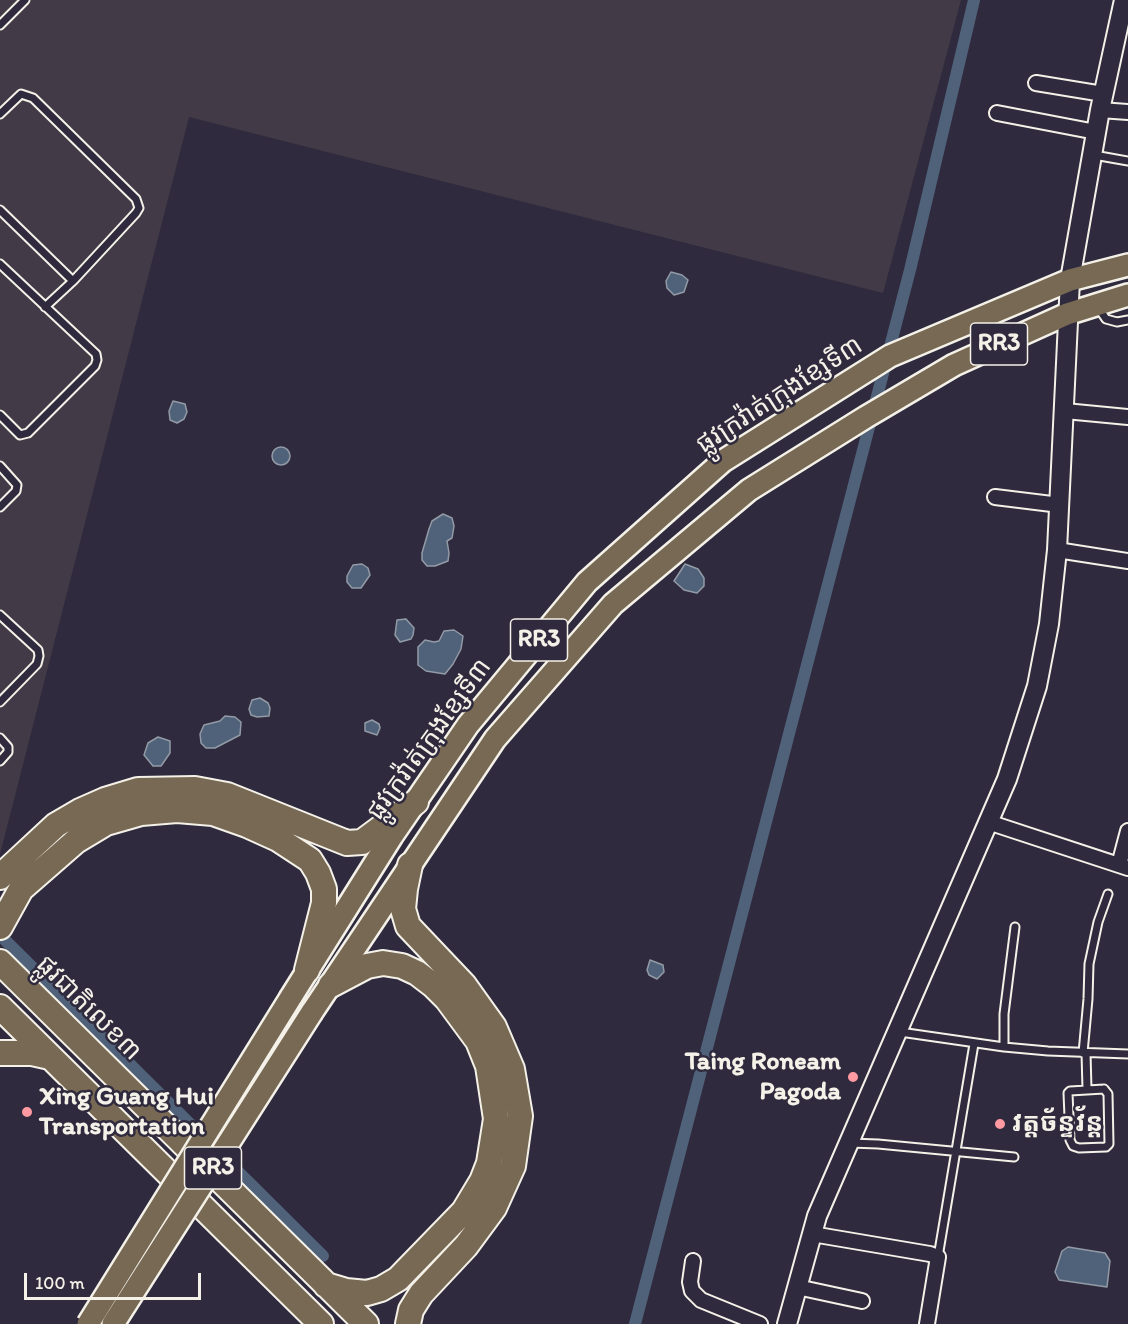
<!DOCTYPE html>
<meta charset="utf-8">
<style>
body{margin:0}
#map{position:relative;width:1128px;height:1324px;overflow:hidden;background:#2f2a3d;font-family:Itim,sans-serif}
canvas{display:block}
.scale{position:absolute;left:24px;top:1273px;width:177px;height:27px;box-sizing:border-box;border:3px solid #f4f1e8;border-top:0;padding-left:8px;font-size:18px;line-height:21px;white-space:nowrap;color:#f4f1e8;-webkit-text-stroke:4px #2f2a3d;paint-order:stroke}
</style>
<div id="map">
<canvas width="1128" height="1324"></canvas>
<div class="scale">100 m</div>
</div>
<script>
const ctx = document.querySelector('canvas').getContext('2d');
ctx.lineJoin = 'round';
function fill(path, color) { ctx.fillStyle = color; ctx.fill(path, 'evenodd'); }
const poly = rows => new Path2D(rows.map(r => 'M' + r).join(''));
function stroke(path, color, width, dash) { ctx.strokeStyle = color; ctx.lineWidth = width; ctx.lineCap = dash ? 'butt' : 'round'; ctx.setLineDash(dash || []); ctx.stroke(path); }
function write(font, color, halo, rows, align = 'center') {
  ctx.font = font + ' Itim,"Noto Sans Khmer",sans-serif'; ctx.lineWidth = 5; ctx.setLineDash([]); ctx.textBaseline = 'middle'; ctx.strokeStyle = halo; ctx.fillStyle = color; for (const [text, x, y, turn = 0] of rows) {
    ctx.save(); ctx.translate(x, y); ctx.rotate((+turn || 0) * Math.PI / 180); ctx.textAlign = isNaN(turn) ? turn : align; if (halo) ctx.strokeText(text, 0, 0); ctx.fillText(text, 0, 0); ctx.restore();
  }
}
fill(poly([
 [0,0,961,0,883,293,189,117,0,854]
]), '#423a46');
const water = poly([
 [671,272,682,275,688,280,684,292,674,295,667,288,666,281,671,272],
 [173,401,185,404,187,412,184,419,177,423,170,420,169,411,173,401],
 '272 456a9 9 0 1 1 18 0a9 9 0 1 1-18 0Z',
 [443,514,452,518,454,526,452,538,447,541,449,553,448,561,435,566,427,566,422,560,422,553,429,529,432,521,443,514],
 [362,564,368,568,370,575,361,588,352,588,347,582,347,576,353,565,362,564],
 [685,564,698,569,704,578,704,586,697,593,684,590,674,581,685,564],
 [406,619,414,628,413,635,411,639,400,642,395,635,397,620,406,619],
 [454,630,463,636,461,649,453,664,445,674,426,671,418,665,418,647,425,640,434,642,439,641,444,631,454,630],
 [260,698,268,703,270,708,269,716,257,717,251,715,249,709,252,700,260,698],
 [225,716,235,717,241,722,240,735,215,748,206,748,201,743,200,734,204,725,220,721,225,716],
 [372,720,379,724,380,728,377,735,365,731,365,723,372,720],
 [158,737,170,741,170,753,161,766,153,766,144,755,148,743,158,737],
 [650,960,663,965,664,972,657,979,649,975,647,970,650,960],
 [1068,1247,1105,1253,1110,1261,1107,1287,1059,1280,1055,1272,1062,1251,1068,1247]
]);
fill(water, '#50617a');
stroke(water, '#929ba6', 1.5);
stroke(poly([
 [5,940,323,1256],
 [635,1324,910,270,974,0]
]), '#50617a', 12);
const lane = poly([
 [0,25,25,0],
 [0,114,21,94,33,98,136,199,139,208,136,213,73,281,45,307],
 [1094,155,1128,161],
 [0,210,73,281],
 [0,264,96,354,97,360,95,366,28,433,20,435,0,415],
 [1097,306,1106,319,1117,322,1128,320],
 [0,466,17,485,16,491,0,507],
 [0,615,38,650,39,656,37,664,0,702],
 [0,738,8,747,8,752,0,761],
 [900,1032,1004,1047,1048,1051,1128,1054],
 [1004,1047,1004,1014,1015,927],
 [1083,1053,1088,999,1089,964,1098,922,1108,894],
 [1086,1053,1087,1089],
 [1104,1089,1108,1094,1109,1144,1106,1147,1079,1148,1073,1146,1070,1140,1068,1093,1070,1091,1104,1089],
 [850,1143,878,1144,1014,1157],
 [938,1257,974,1044]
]);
const street = poly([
 [1036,83,1103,94],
 [1100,110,1128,112],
 [997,113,1096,132],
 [1065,411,1128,417],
 [995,497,1060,505],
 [1057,550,1128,561],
 [988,822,1128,868],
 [1119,865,1128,831],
 [812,1234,930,1254,938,1257,927,1324],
 [693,1261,690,1282,692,1291,701,1300,760,1324],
 [797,1287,862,1301]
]);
const secondary = poly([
 [787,1324,817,1216,1007,779,1037,686,1049,624,1057,550,1070,280,1100,110,1124,0]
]);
const primary = poly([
 [291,997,392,836,468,725,587,582,723,461,890,356,1070,280,1128,265],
 [312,1012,495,739,613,604,749,490,866,417,954,365,1067,314,1128,295]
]);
const highway = poly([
 [0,877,56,825,80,811,105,800,138,790,195,789,227,795,347,843,362,842,416,802],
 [0,927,21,889,76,841,106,823,141,813,177,810,213,813,247,825,278,839,310,860,318,873,324,889,324,903,307,970],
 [0,962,366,1324],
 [0,1007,321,1324],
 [0,1053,32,1053,50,1057],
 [326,1285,346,1291,367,1293,381,1289,398,1279,464,1211,482,1181,489,1163,496,1119,488,1066,478,1041,447,999,434,986,417,973,402,966,383,963,367,966,331,985],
 [408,1324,411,1310,421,1294,466,1246,494,1208,513,1166,520,1116,512,1069,494,1027,464,985,408,926,403,909,405,889,410,865]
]);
stroke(lane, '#f4f1e8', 11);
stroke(street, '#f4f1e8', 18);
stroke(secondary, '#f4f1e8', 22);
stroke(primary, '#f4f1e8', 26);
stroke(highway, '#f4f1e8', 28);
stroke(lane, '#2f2a3d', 7);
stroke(street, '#2f2a3d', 14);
stroke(secondary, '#2f2a3d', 18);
stroke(primary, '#786954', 21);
stroke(highway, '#786954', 24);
const primaryBridge = poly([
 [88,1324,291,997],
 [113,1324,312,1012]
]);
stroke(primaryBridge, '#f4f1e8', 26, []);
stroke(primaryBridge, '#786954', 21);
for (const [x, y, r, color] of [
 [853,1077,6,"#ff9aa2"],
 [27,1112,6,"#ff9aa2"],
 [1000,1124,6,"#ff9aa2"]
]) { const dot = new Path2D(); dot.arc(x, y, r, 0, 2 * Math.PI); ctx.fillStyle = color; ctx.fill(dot); stroke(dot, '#2f2a3d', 2); }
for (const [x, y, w] of [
 [999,344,57],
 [539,640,57],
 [213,1168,57]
]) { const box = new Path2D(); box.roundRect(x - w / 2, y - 21, w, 42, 4.5); ctx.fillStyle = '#2f2a3d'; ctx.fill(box); stroke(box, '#f4f1e8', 1.5); }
write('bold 24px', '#f4f1e8', null, [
 ["RR3",999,344],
 ["RR3",539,640],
 ["RR3",213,1168]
]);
write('26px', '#f4f1e8', '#2f2a3d', [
 ["ផ្លូវក្រវ៉ាត់ក្រុងខ្សែទី៣",780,396,-33],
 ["ផ្លូវក្រវ៉ាត់ក្រុងខ្សែទី៣",430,740,-54],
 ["ផ្លូវជាតិលេខ៣",88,1009,45]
]);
write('bold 26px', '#f4f1e8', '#2f2a3d', [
 ["Taing Roneam",841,1062,"right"],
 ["Pagoda",841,1092,"right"],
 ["Xing Guang Hui",39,1097],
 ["Transportation",39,1127],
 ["វត្តច័ន្ទវ័ន្ត",1012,1124]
], 'left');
</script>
